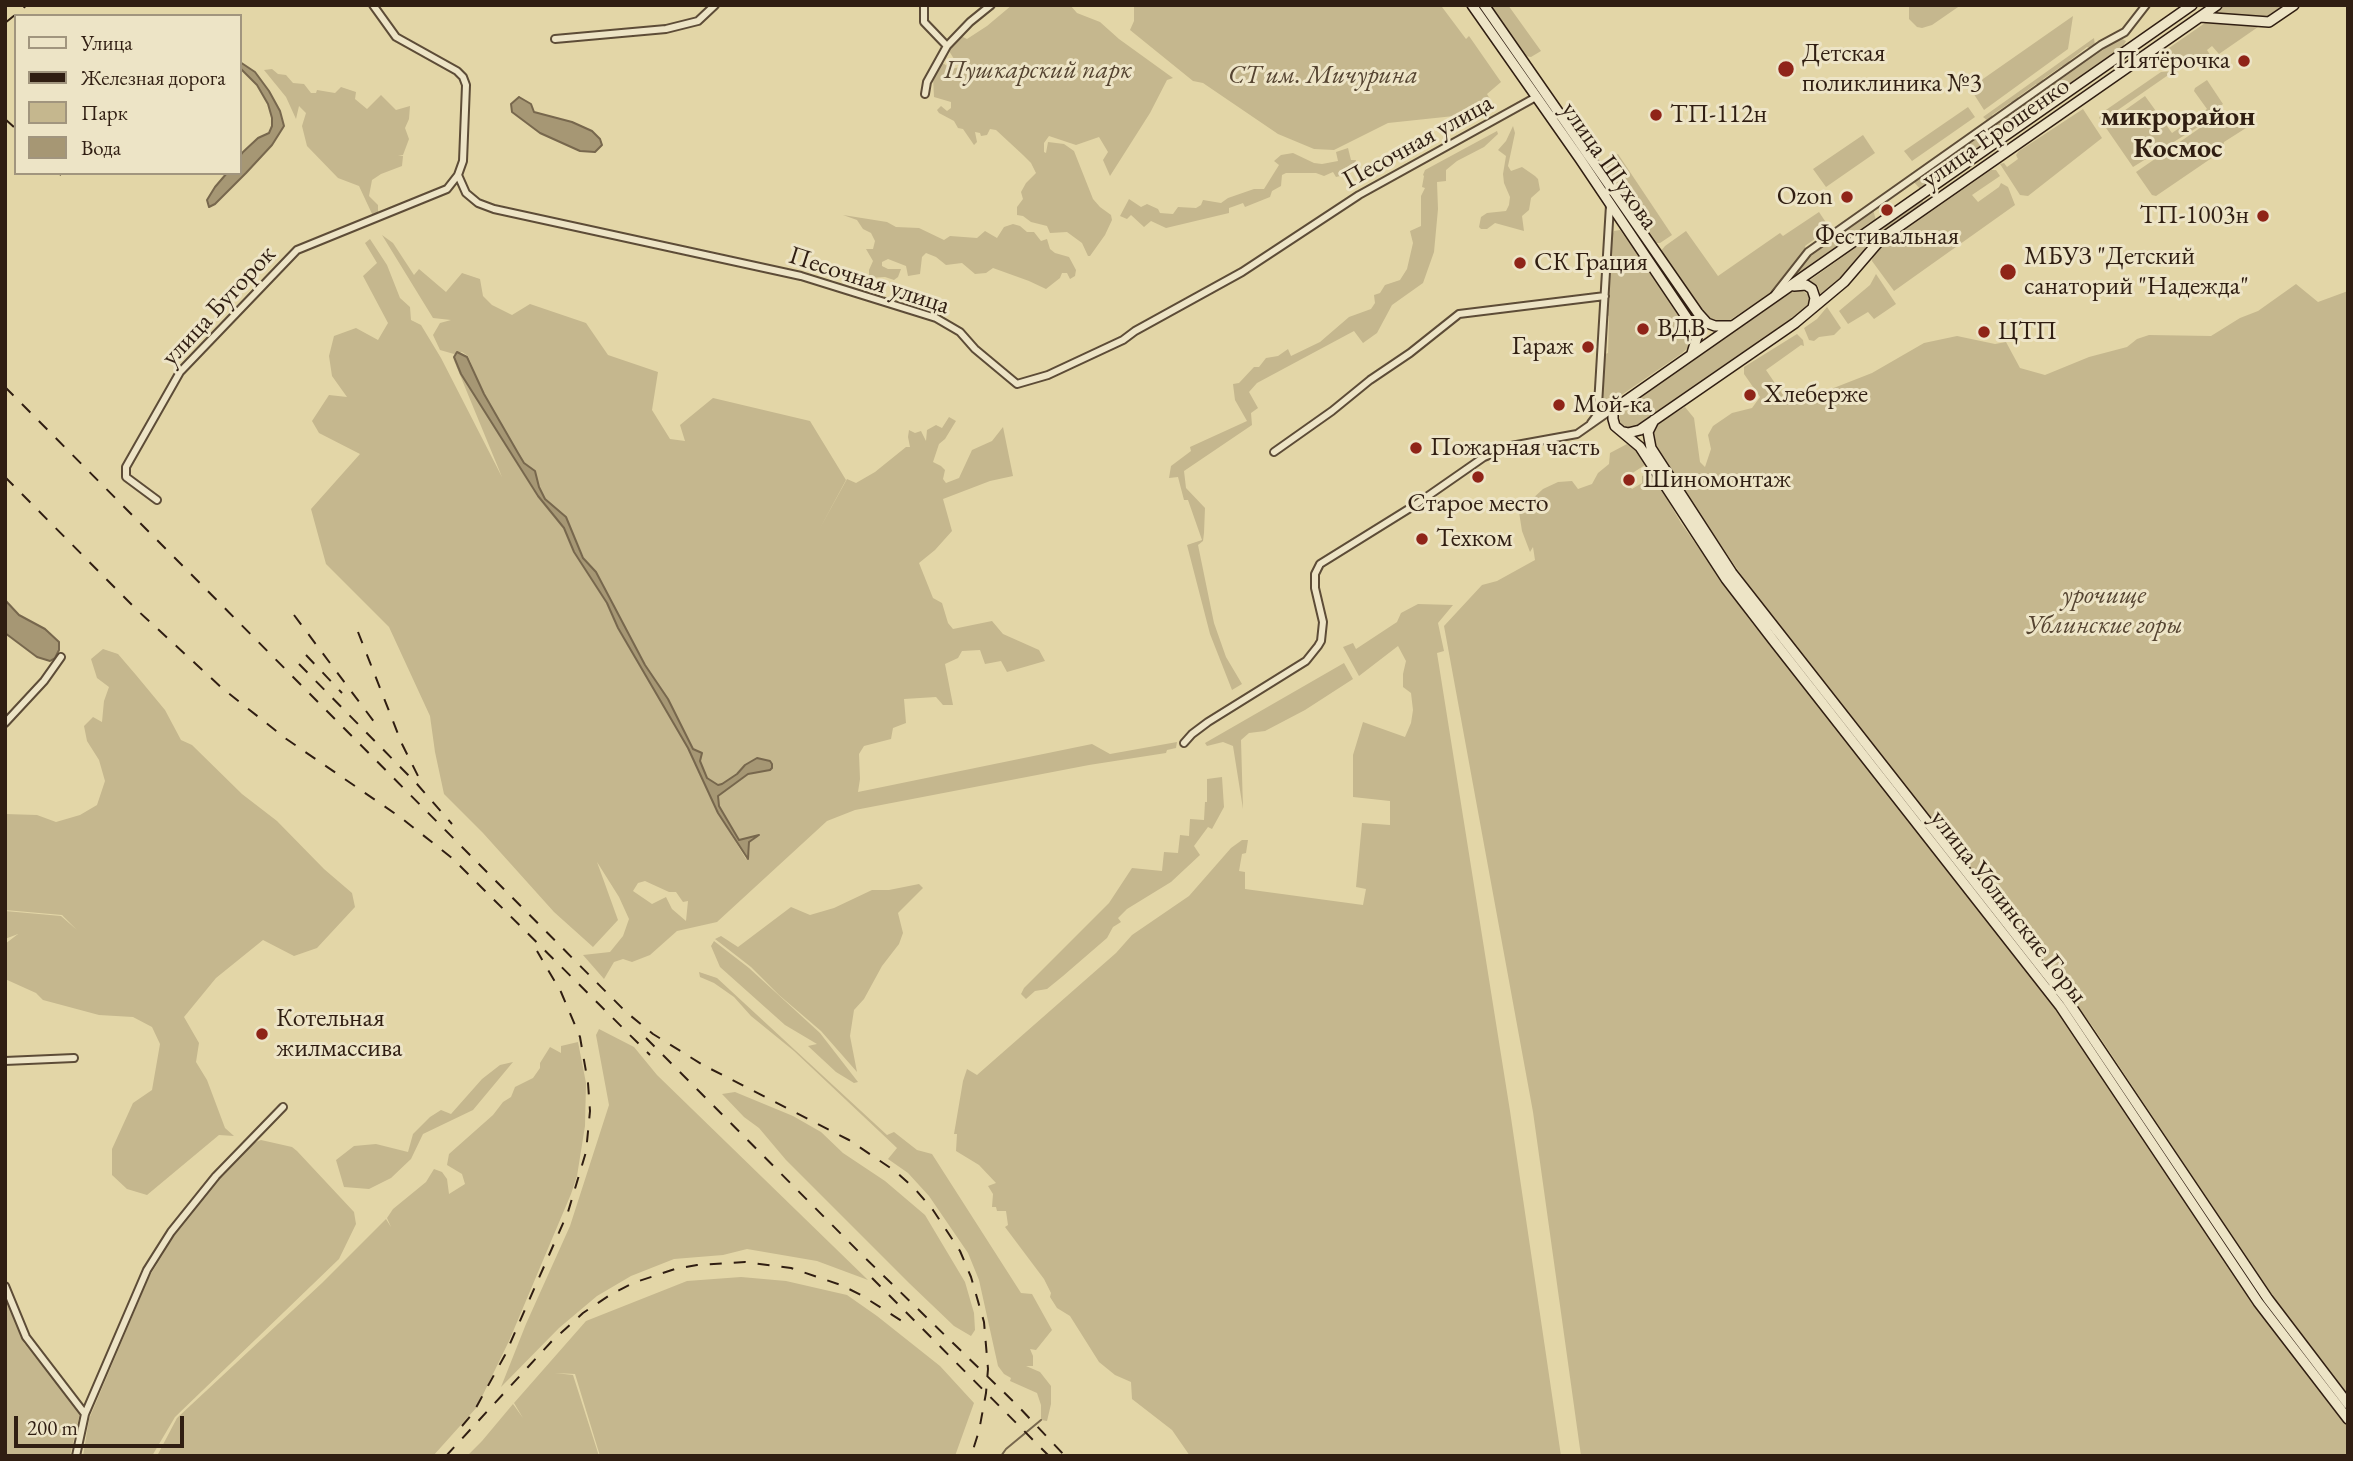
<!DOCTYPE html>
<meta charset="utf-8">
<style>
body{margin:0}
#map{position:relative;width:2353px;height:1461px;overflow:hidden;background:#e3d6a7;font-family:"EB Garamond",serif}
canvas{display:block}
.frame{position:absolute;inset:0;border:7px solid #301e12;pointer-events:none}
.legend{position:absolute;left:14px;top:14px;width:228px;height:161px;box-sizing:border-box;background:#ede4c6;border:2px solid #a1957e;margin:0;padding:9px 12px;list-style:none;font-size:21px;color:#301e12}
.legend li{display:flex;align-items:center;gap:14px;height:35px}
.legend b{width:35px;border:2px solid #a1957e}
.scale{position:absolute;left:14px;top:1416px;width:170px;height:32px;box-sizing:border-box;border:4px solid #301e12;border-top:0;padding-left:9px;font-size:21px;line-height:24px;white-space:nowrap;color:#301e12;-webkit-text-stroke:5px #ede4c6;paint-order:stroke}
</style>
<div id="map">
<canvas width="2353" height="1461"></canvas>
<div class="frame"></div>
<ul class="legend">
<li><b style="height:9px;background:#ede4c6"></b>Улица</li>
<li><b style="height:9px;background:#301e12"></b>Железная дорога</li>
<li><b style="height:19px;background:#c5b78e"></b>Парк</li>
<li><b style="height:19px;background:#a69774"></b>Вода</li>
</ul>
<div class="scale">200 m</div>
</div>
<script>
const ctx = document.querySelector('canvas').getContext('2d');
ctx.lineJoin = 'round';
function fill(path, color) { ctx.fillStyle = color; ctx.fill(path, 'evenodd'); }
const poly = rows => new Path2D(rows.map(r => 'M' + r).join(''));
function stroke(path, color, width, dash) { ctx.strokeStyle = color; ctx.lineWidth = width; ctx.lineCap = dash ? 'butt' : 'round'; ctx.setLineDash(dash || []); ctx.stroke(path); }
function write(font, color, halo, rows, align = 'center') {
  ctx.font = font + ' "EB Garamond",serif'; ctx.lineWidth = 6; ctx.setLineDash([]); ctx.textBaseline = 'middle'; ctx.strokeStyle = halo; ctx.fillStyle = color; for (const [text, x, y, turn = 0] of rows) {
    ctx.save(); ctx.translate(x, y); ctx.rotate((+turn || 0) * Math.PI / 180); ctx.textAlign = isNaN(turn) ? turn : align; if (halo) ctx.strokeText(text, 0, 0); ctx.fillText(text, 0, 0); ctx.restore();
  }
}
fill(poly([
 [1012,5,1070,5,1077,13,1100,22,1119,39,1173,78,1167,80,1150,113,1110,176,1103,160,1108,152,1099,137,1076,145,1049,136,1044,143,1044,152,1046,153,1048,142,1064,144,1074,151,1093,199,1100,207,1111,215,1112,220,1105,235,1090,256,1088,256,1082,243,1067,232,1050,233,1047,226,1031,222,1023,216,1017,215,1017,207,1023,199,1021,192,1026,183,1036,173,1031,163,1023,155,996,130,990,129,987,135,981,136,980,133,975,132,977,142,974,145,963,129,958,128,954,121,939,113,937,110,941,106,947,111,951,108,951,102,934,97,933,76,941,62,952,69,959,67,949,51,948,46,961,36,967,39,987,26],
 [1134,5,1444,5,1442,7,1466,39,1469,36,1501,82,1487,94,1496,109,1473,115,1470,110,1454,116,1388,123,1334,150,1314,149,1278,134,1203,83,1193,81,1130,30,1134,21],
 [1490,5,1508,5,1541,51,1531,57,1525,56],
 [1909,5,1961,5,1932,25,1922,28,1917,27,1909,19],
 [2224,5,2288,5,2270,18,2213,14],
 [2073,16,2068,49,1984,110,1970,88],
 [2205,23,2256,24,2258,27,2219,54,2212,46,2207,50,2212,58,2158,64,2155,63,2156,57],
 [2094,38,2095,46,2092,49,2087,47,2069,61,2069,66,2066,68,2062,66,2043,79,2044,84,2040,86,2036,84,2018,97,2018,102,2015,104,2011,102,1992,115,1993,120,1988,121,1983,117],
 [2120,38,2126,41,2122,48,1990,140,1985,132],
 [272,69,278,74,286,75,293,83,304,84,311,93,316,93,317,90,335,93,341,87,356,92,355,99,367,109,381,95,396,110,410,106,409,119,405,128,409,139,403,155,398,156,403,156,402,166,381,174,372,180,369,196,378,205,378,215,373,216,359,186,338,178,307,146,302,126,306,113,299,106,296,119,286,97,264,70],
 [2174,71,2102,121,2099,118,2103,112,2161,72],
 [2207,80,2223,104,2209,114,2211,119,2133,167,2104,125,2145,96,2172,133,2207,109,2194,91,2195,88],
 [1968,107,1975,117,1912,161,1904,151],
 [2083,109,2102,138,2028,196,2020,195,2000,164,2004,163,2007,167,2018,159,2016,155,2019,151],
 [2213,119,2245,126,2246,128,2224,142,2222,151,2156,196,2152,195,2136,172],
 [1513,126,1515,133,1508,166,1511,171,1522,167,1535,176,1538,179,1540,190,1531,198,1529,210,1522,216,1524,231,1495,223,1487,229,1481,229,1479,227,1481,217,1487,213,1506,211,1509,205,1510,197,1504,183,1503,174,1506,156,1498,150,1506,141],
 [1497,131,1498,134,1484,147,1457,161,1446,170,1446,181,1437,182,1438,209,1434,252,1423,283,1392,305,1377,333,1363,343,1354,331,1257,383,1249,392,1258,408,1251,413,1252,425,1184,471,1186,488,1205,508,1204,533,1203,541,1198,545,1214,623,1226,657,1242,684,1232,690,1210,634,1187,545,1202,540,1188,500,1184,500,1178,477,1169,478,1171,466,1191,451,1190,447,1247,421,1235,400,1233,384,1239,383,1254,367,1259,367,1266,358,1278,356,1288,349,1291,356,1320,342,1349,317,1371,309,1375,303,1374,295,1380,293,1385,285,1400,280,1407,269,1413,243,1410,231,1421,226,1421,196,1425,188,1422,187,1424,176,1423,175,1425,170],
 [1863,135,1875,153,1826,187,1813,169],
 [1981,136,1986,143,1920,189,1914,182],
 [1348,148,1351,160,1356,160,1354,168,1345,170,1344,175,1336,177,1333,172,1324,176,1316,173,1286,173,1282,175,1281,186,1272,191,1270,197,1245,207,1243,203,1232,207,1229,208,1229,213,1166,228,1151,221,1144,227,1131,215,1127,219,1120,216,1129,199,1141,207,1147,204,1158,209,1160,213,1173,214,1178,207,1196,208,1201,205,1203,200,1221,203,1228,198,1254,189,1264,189,1279,165,1274,161,1281,155,1293,153,1314,163,1322,164,1338,161,1336,152],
 [1618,154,1672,235,1660,243,1655,243,1604,168,1604,163],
 [1991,170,1996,170,2000,176,1972,195,1978,202,1999,187,2001,183,2008,187,2015,205,1894,291,1872,261,1873,252],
 [1922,200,1924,203,1871,240,1867,244,1860,259,1821,296,1818,286,1809,281],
 [1873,210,1876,220,1786,283,1806,257],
 [1819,212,1831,230,1830,233,1827,235,1823,233,1805,246,1806,250,1795,261,1769,294,1727,322,1716,322,1707,317,1661,251,1665,246,1686,231,1718,276,1780,233,1783,236],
 [843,215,887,222,896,227,919,228,944,240,950,236,977,238,985,231,997,238,1004,227,1013,224,1020,226,1027,232,1034,232,1041,241,1047,239,1050,249,1055,253,1069,257,1076,270,1075,276,1070,279,1067,273,1062,273,1060,278,1046,289,1029,281,993,268,986,273,975,274,962,263,946,265,936,257,926,253,922,257,920,274,908,276,906,266,888,259,882,262,882,266,888,269,901,269,898,277,894,280,885,277,869,278,869,270,873,261,866,249,873,249,875,241,871,233,863,229,857,220],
 [1620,230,1684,318,1692,337,1690,346,1681,354,1607,405,1600,400,1603,355,1608,353,1609,316,1606,315,1612,236,1614,231],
 [382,235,393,243,414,275,419,269,446,292,462,273,480,279,483,296,492,305,512,315,530,304,586,323,608,355,658,372,652,410,670,439,685,441,680,425,713,398,810,421,846,480,819,530,847,479,856,483,875,472,906,447,910,447,908,437,909,430,915,433,921,431,926,441,927,430,936,425,942,428,949,417,956,421,945,439,939,444,933,462,941,466,945,470,943,479,946,483,959,478,972,450,992,441,1003,427,1013,476,990,481,943,499,952,531,935,550,919,563,933,598,942,603,948,623,953,629,992,621,1003,634,1039,650,1045,661,1007,672,1001,661,985,664,980,650,962,651,958,658,945,664,953,705,943,705,936,697,904,699,906,723,893,728,891,739,864,746,859,754,860,779,858,792,1092,744,1110,754,1177,742,1176,748,1167,750,1166,753,1089,765,855,810,827,821,717,922,677,931,650,955,632,962,623,959,614,962,604,979,583,955,610,952,623,936,629,919,619,897,597,862,618,920,593,947,554,912,483,833,444,794,435,752,430,716,389,627,326,564,311,509,360,454,319,433,312,421,329,395,347,397,332,376,329,356,334,336,356,328,378,340,388,323,363,276,377,263,365,243,370,239,387,265,400,298,410,307,411,320,421,325,441,358,502,477,453,358,461,374,537,496,564,529,573,552,607,604,617,628,668,711,688,748,718,813,746,859,749,855,750,842,759,835,739,840,719,806,718,796,748,774,770,770,772,768,772,764,769,761,757,758,745,765,737,774,722,784,718,785,707,778,700,761,702,753,693,749,668,699,645,665,596,572,584,558,566,517,545,499,539,487,535,471,524,463,518,453,484,394,468,356,462,352,454,354,440,350,433,335,440,323,451,320,433,318],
 [645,881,669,892,676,892,683,902,688,901,686,921,672,909,666,897,652,904,633,891,638,883],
 [1876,274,1896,304,1874,319,1868,312,1848,324,1839,311,1870,285],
 [2296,284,2318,302,2348,291,2348,1396,2306,1344,2268,1290,2093,1027,2010,918,1746,582,1655,448,1652,432,1657,424,1685,407,1694,418,1700,462,1705,467,1711,449,1708,435,1713,426,1732,413,1752,408,1760,397,1744,374,1744,367,1797,334,1803,340,1804,346,1801,345,1766,370,1783,395,1780,399,1826,391,1872,373,1924,343,1957,336,1995,344,2006,342,2020,368,2045,375,2089,357,2127,347,2137,339,2149,335,2211,336,2240,318,2258,311],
 [1801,290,1809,295,1810,303,1807,308,1638,425,1629,428,1621,425,1619,416,1628,406,1793,291],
 [1827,307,1841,328,1834,335,1819,337,1814,341,1809,340,1804,328,1817,319],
 [1627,444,1638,451,1645,465,1623,479,1632,489,1642,483,1642,476,1652,473,1681,523,1749,619,1934,851,2069,1026,2259,1311,2348,1427,2348,1456,1581,1456,1533,1112,1444,626,1482,585,1497,581,1535,560,1533,547,1530,552,1522,531,1519,512,1530,501,1543,489,1558,482,1572,481,1578,489,1592,484,1598,473,1609,464,1610,453],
 [1418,604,1453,605,1438,623,1444,651,1437,653,1510,1111,1561,1456,1190,1456,1172,1430,1132,1399,1131,1382,1115,1375,1099,1362,1070,1316,1057,1308,1050,1297,1051,1293,1044,1279,1005,1227,1008,1225,1006,1211,997,1211,996,1207,992,1207,993,1194,988,1186,996,1183,979,1165,956,1151,957,1134,954,1134,963,1081,967,1069,977,1075,1116,953,1132,935,1189,896,1231,848,1242,840,1248,840,1246,853,1242,854,1239,871,1245,872,1245,889,1363,905,1366,889,1356,887,1362,823,1390,825,1390,801,1353,797,1353,755,1363,722,1405,737,1411,723,1413,710,1411,693,1403,687,1403,674,1406,661,1398,646,1359,676,1343,647,1353,643,1356,649,1397,622,1401,613],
 [103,649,118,654,136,675,165,710,181,740,192,745,242,794,277,821,324,869,352,893,355,907,317,948,294,956,263,940,216,978,184,1017,199,1043,196,1062,207,1080,225,1128,234,1136,219,1135,147,1195,127,1189,112,1175,112,1149,133,1103,152,1090,160,1044,152,1027,133,1017,99,1015,43,1000,36,993,5,979,5,944,18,934,5,939,5,911,61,916,77,930,62,915,5,910,5,814,37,815,56,822,80,815,97,805,105,781,99,760,87,741,84,726,93,717,102,722,104,701,109,687,97,678,91,659],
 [1344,663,1353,679,1305,710,1265,731,1249,733,1241,740,1243,809,1233,746,1223,742,1207,746,1205,743],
 [1222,777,1224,807,1212,829,1208,827,1194,846,1200,855,1171,882,1127,909,1118,918,1121,922,1113,927,1107,938,1063,976,1047,989,1035,991,1026,999,1021,994,1024,988,1109,903,1132,868,1162,871,1164,852,1178,853,1180,835,1189,836,1190,819,1204,820,1205,802,1207,802,1207,779],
 [919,884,923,888,898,913,903,933,899,944,882,966,864,999,854,1010,850,1036,857,1072,821,1031,779,995,751,967,715,939,721,936,738,947,791,907,810,915,834,908,872,890,889,890],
 [714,941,749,968,820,1033,858,1082,854,1083,836,1072,808,1046,817,1044,785,1025,720,967,711,946],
 [699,972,717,978,887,1135,894,1132,917,1150,932,1154,1021,1293,1032,1294,1052,1330,1036,1350,1030,1349,1033,1356,1033,1366,1026,1366,1040,1372,1051,1386,1051,1404,1047,1421,1041,1420,1041,1405,1037,1393,1010,1381,1011,1378,1004,1374,998,1366,979,1280,968,1253,929,1196,908,1173,888,1159,897,1148,794,1051,751,1016,734,997,714,983,700,977],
 [599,1029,634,1047,657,1075,868,1280,817,1261,747,1249,723,1255,674,1259,631,1276,597,1296,559,1328,501,1387,526,1324,570,1226,609,1105,596,1035],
 [578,1042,586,1083,585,1126,577,1176,571,1194,509,1341,477,1407,433,1456,157,1456,177,1418,322,1283,386,1219,391,1227,387,1218,393,1209,426,1182,434,1169,442,1172,447,1179,449,1194,465,1184,462,1174,447,1165,449,1154,493,1115,503,1102,511,1097,515,1087,533,1078,540,1068,540,1063,550,1047,561,1053,561,1046],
 [513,1062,473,1110,423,1134,411,1159,391,1178,369,1189,344,1187,336,1160,354,1146,376,1144,408,1152,413,1134,430,1117,441,1110,451,1114,482,1079,500,1065],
 [735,1092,793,1116,821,1132,843,1153,885,1181,925,1215,965,1282,974,1313,975,1330,971,1336,954,1326,909,1283,786,1160,759,1128,744,1117,722,1094],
 [261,1140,292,1147,297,1151,354,1212,356,1224,339,1259,175,1417,152,1456,83,1456,89,1419,149,1277,187,1215,230,1167,253,1143],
 [741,1277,786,1281,847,1295,877,1316,940,1366,974,1403,955,1456,600,1456,575,1374,555,1373,573,1375,599,1456,467,1456,482,1441,513,1404,523,1418,514,1403,586,1321,687,1281],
 [5,1292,24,1343,80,1413,70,1456,5,1456]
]), '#c5b78e');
const water = poly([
 [240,62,255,72,269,91,280,111,284,126,272,145,246,173,215,204,209,207,207,200,215,187,227,173,240,173,240,156,243,152,258,138,269,133,272,126,272,118,268,104,257,85,240,68,240,62],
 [519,97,531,104,534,112,572,122,592,131,600,139,602,145,595,152,580,151,540,133,512,112,511,104,519,97],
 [457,352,467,357,484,394,518,453,524,463,535,471,539,487,545,499,566,517,583,558,596,572,645,665,668,699,693,749,702,753,700,761,707,778,718,785,722,784,737,774,745,765,757,758,770,761,772,764,772,768,770,770,748,774,718,796,719,806,739,840,759,835,749,842,748,859,718,813,688,748,618,628,607,603,574,552,564,528,538,496,461,374,454,357,457,352],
 [5,600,19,615,45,629,59,642,59,650,55,658,50,661,37,657,5,633,5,600]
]);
fill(water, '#a69774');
stroke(water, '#77674d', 2);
stroke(poly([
 [1001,1456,1006,1449,1041,1420]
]), '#77674d', 2);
const street = poly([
 [924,5,924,22,947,46],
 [555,39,666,29,698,21,715,5],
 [925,94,927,82,947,46,970,22,991,5],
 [458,175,466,193,478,203,494,209,801,276,936,318,960,332,975,349,1017,384,1048,375,1123,340,1135,331,1242,272,1359,195,1536,97],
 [1775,294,1808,252,2101,45,2125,32,2146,5],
 [1591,423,1597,415,1598,405,1610,205],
 [1274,452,1332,411,1370,380,1410,353,1459,314,1605,296],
 [157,500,126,477,126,467,180,372,297,250,447,189,458,175,463,161,466,85,463,77,457,71,396,37,373,5],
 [5,723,44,681,61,657],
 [1184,743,1192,734,1208,722,1306,661,1318,646,1321,641,1323,622,1315,588,1315,574,1320,564,1415,505,1484,457,1511,446,1577,434,1614,408],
 [5,1061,74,1058],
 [5,1286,26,1337,85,1414],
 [76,1456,85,1414,147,1270,171,1232,216,1176,283,1107]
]);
const secondary = poly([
 [1472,5,1580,159,1693,327,1697,337,1692,353],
 [1484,5,1698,313,1707,323,1715,326,1731,326],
 [2192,5,1617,407,1613,413,1613,419,1615,426,1640,447,1726,579,1773,640,2060,1006,2258,1302,2348,1419],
 [2200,17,2269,22,2294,5],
 [1794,286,1806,285,1812,289,1815,298,1813,308],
 [1654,420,1648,432,1651,448,1732,573,2067,1000,2268,1299,2348,1404],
 [1623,432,1628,433,1640,430,1795,323,1844,282,1881,239,2217,5]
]);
stroke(street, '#5d4c37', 10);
stroke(secondary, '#301e12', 12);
stroke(street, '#ede4c6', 6);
stroke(secondary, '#ede4c6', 9);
stroke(poly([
 [5,23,27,5],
 [5,119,16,129],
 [59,173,61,175],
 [5,387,626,1012,653,1034,703,1065,849,1140,895,1171,915,1189,933,1210,960,1251,971,1277,984,1322,988,1369,986,1393,979,1431,971,1456],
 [5,477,137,610,222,688,285,738,400,817,452,858,650,1055],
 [294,615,375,723],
 [358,632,402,744,420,780],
 [306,655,342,693],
 [299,664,417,784,452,824],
 [646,1038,859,1252,1017,1405,1065,1456],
 [872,1278,1049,1456],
 [462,1426,473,1413,505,1355,568,1212,586,1152,590,1111,588,1083,580,1037,561,992,537,951],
 [446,1456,552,1341,583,1313,610,1295,633,1283,675,1269,697,1265,745,1262,791,1268,841,1285,861,1295,908,1325]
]), '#301e12', 2, [12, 12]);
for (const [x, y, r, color] of [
 [2244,61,7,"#8f2418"],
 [1786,69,9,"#8f2418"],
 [1656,115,7,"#8f2418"],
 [1847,197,7,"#8f2418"],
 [1887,210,7,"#8f2418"],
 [2263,216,7,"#8f2418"],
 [1520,263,7,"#8f2418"],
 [2008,272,9,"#8f2418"],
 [1643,329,7,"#8f2418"],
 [1984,332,7,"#8f2418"],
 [1588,347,7,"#8f2418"],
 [1750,395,7,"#8f2418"],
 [1559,405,7,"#8f2418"],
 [1416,448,7,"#8f2418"],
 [1478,477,7,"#8f2418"],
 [1629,480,7,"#8f2418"],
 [1422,539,7,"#8f2418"],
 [262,1034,7,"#8f2418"]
]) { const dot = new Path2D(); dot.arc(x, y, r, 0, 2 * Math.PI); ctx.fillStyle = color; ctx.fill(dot); stroke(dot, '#ede4c6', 2.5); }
write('26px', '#301e12', '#ede4c6', [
 ["Детская",1802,54],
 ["поликлиника №3",1802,84],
 ["Пятёрочка",2230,61,"right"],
 ["ТП-112н",1670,115],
 ["Ozon",1833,197,"right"],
 ["ТП-1003н",2249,216,"right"],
 ["Фестивальная",1887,237,"center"],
 ["МБУЗ \"Детский",2024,257],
 ["санаторий \"Надежда\"",2024,287],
 ["СК Грация",1534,263],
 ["ВДВ",1657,329],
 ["ЦТП",1998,332],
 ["Гараж",1574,347,"right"],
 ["Хлеберже",1764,395],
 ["Мой-ка",1573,405],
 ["Пожарная часть",1430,448],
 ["Шиномонтаж",1643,480],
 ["Старое место",1478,504,"center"],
 ["Техком",1436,539],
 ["Котельная",276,1019],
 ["жилмассива",276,1049]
], 'left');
write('italic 26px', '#554431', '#ede4c6', [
 ["Пушкарский парк",1038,71],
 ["СТ им. Мичурина",1323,76],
 ["урочище",2104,596],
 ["Ублинские горы",2104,626]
]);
write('26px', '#301e12', '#ede4c6', [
 ["улица Ерошенко",1996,133,-35],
 ["Песочная улица",1418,142,-29],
 ["улица Шухова",1609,166,55],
 ["Песочная улица",869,281,18],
 ["улица Бугорок",219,306,-47],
 ["улица Ублинские Горы",2008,907,52]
]);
write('bold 28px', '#301e12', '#ede4c6', [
 ["микрорайон",2178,117],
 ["Космос",2178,149]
]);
</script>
